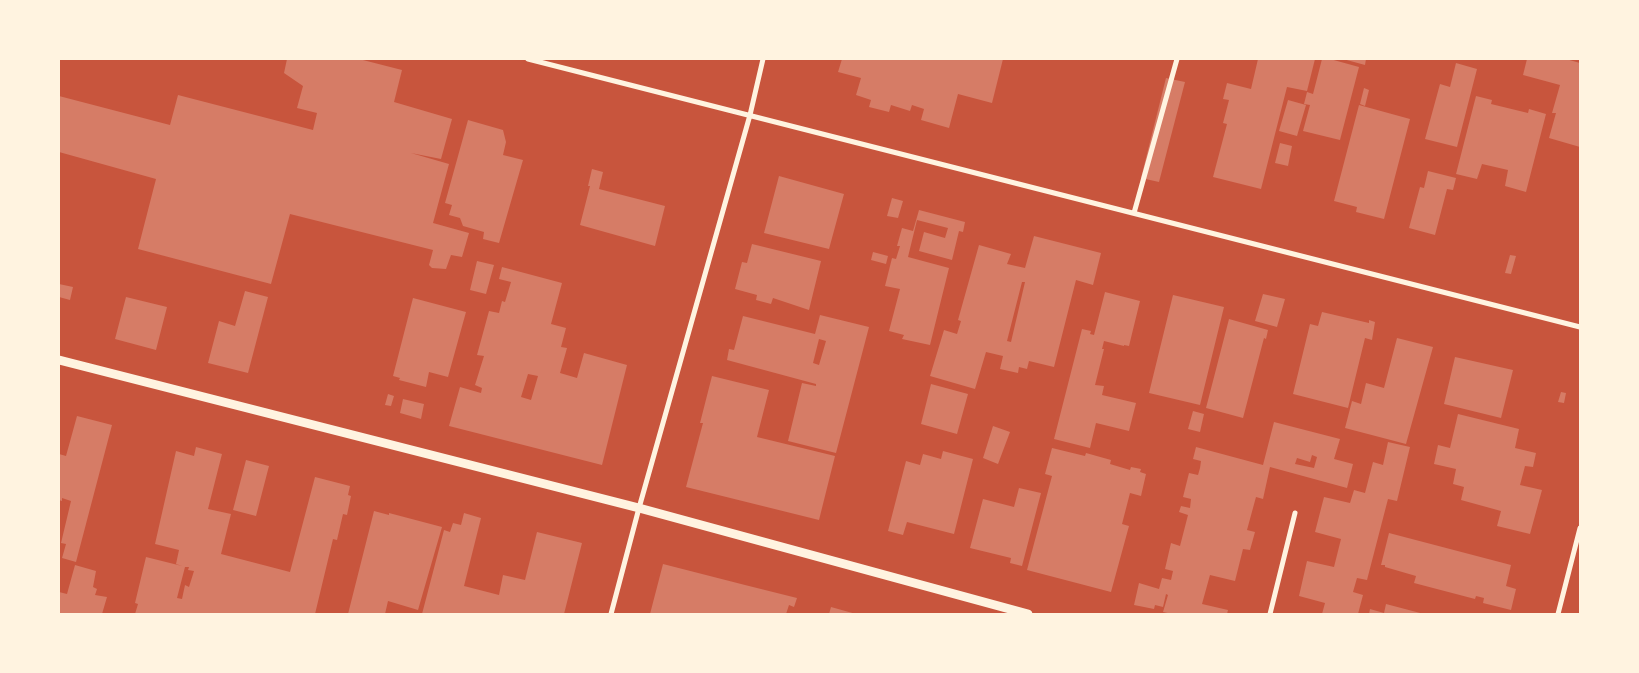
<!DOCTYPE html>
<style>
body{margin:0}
#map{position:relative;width:1639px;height:673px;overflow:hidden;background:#c8553d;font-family:"Source Sans 3",sans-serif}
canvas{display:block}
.frame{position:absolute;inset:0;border:60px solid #fff3e0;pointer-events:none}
</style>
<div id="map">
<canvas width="1639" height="673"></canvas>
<div class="frame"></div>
</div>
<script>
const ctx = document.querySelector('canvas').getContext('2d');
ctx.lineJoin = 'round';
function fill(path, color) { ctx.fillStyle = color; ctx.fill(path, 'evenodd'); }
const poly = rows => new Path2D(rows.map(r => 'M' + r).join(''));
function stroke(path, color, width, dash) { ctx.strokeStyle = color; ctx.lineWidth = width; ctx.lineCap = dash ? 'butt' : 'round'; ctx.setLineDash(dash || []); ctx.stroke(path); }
fill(poly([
 [287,59,359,59,402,70,394,102,452,119,441,159,411,153,449,164,433,223,469,233,462,257,451,255,446,269,432,268,429,265,433,250,290,214,271,284,138,249,156,179,59,152,59,96,170,125,178,95,313,130,317,113,297,108,303,86,284,73],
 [842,59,933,59,938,60,938,59,1003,59,992,103,958,94,949,128,921,120,924,109,912,105,910,111,891,105,889,112,869,107,871,100,856,95,861,78,838,72],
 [1258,59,1315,59,1307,91,1287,87,1261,189,1213,177,1227,124,1223,123,1229,100,1223,99,1227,83,1251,89],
 [1322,59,1330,59,1359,67,1340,140,1303,131,1310,105,1304,104,1307,92,1313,94],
 [1343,59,1366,59,1365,65],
 [1527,59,1566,59,1580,63,1580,147,1549,138,1556,113,1552,113,1560,85,1523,75],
 [1456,63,1477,69,1457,147,1425,139,1440,84,1450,87],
 [1166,78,1185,82,1159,182,1141,178],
 [1364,88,1369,90,1365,106,1360,104],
 [1476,96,1492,100,1491,104,1528,113,1529,109,1546,114,1526,192,1505,186,1508,170,1482,164,1477,179,1456,174],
 [1288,100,1306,105,1297,136,1279,131],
 [1359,105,1410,119,1384,219,1356,212,1357,207,1334,201],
 [468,120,503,130,506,142,503,155,523,160,499,243,483,239,484,232,463,226,460,218,449,215,452,205,445,203],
 [1280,143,1292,146,1288,166,1275,163],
 [592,169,603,172,599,189,665,206,655,246,580,225,590,186,588,186],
 [1428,171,1456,178,1453,190,1447,189,1435,235,1409,228,1420,187,1424,188],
 [779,176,844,194,829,249,764,233],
 [892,198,903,201,898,218,887,216],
 [919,210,965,222,963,232,959,231,952,260,919,251,924,232,945,238,948,228,917,220,908,257,949,268,930,345,902,339,904,335,889,331,900,289,885,286,892,258,896,259,900,246,897,246,902,228,913,231],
 [1034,236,1101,253,1093,285,1076,280,1054,367,1029,361,1027,369,1019,367,1018,373,1000,369,1003,356,986,352,975,389,930,376,944,330,957,334,961,321,958,320,979,245,1011,254,1007,264,1025,268],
 [1022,282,1025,282,1011,342,1007,341],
 [752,244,821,261,809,310,773,298,771,304,756,300,757,295,735,289,742,262,747,263],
 [873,252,888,256,886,264,871,260],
 [1510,255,1516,256,1511,274,1505,273],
 [477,261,494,265,486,294,470,290],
 [502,267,562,283,551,324,566,328,561,347,567,348,560,373,577,378,584,353,627,365,602,465,449,426,460,387,481,393,482,388,475,385,484,356,477,355,489,311,499,313,502,301,505,302,511,282,499,279],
 [528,374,538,376,531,400,521,397],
 [59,284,73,287,70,300,59,297],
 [245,291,268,297,248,373,208,363,219,321,235,326],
 [1105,292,1140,301,1129,346,1124,345,1124,346,1104,341,1102,349,1104,349,1095,385,1104,386,1102,395,1136,403,1129,431,1096,423,1090,448,1054,439,1082,329,1091,331,1090,334,1094,335],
 [1263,294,1285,299,1277,327,1255,321],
 [1173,295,1224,307,1200,405,1149,393],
 [126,297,167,307,156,350,115,339],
 [413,298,466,312,448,377,429,372,426,387,399,380,400,378,393,376],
 [1322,312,1369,323,1369,320,1375,322,1372,340,1365,338,1348,408,1293,394,1310,324,1318,326],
 [820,315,869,327,836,453,788,441,802,383,816,386,816,384,727,360,729,349,734,350,743,316,815,334],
 [819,339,826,341,819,365,813,363],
 [1229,319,1268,330,1266,339,1264,338,1243,418,1206,408],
 [1397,338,1433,347,1406,444,1345,428,1352,401,1361,404,1366,383,1384,388],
 [1455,357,1513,370,1501,418,1444,404],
 [712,376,769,390,757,437,835,456,819,520,686,487,703,423,700,423],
 [931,384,968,394,957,434,921,424],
 [1561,392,1566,393,1564,403,1558,402],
 [388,394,394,396,391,406,385,405],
 [403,399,424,404,421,419,400,413],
 [1193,411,1204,414,1200,432,1188,429],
 [1458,414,1519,429,1515,448,1536,453,1533,467,1525,466,1520,485,1542,490,1530,534,1497,526,1501,511,1461,500,1464,487,1453,484,1456,469,1434,464,1438,445,1450,448],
 [77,416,112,425,76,562,62,558,66,544,61,543,71,501,62,498,62,501,59,500,59,454,66,456],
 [1274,422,1340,439,1334,459,1353,464,1347,488,1270,467,1263,499,1256,497,1247,530,1255,532,1250,550,1243,549,1235,581,1210,575,1202,604,1228,610,1227,614,1172,614,1163,612,1168,595,1166,594,1163,607,1155,605,1154,609,1134,605,1139,583,1159,589,1162,578,1171,580,1173,571,1165,569,1171,543,1180,546,1188,515,1179,512,1181,506,1190,508,1191,499,1183,497,1189,473,1198,475,1200,468,1201,461,1193,459,1196,447,1263,465],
 [1312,455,1317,457,1314,468,1295,464,1297,458,1310,462],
 [993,426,1010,432,998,464,983,458],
 [1388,442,1410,447,1397,501,1388,499,1367,580,1357,578,1353,592,1363,595,1358,614,1322,614,1325,603,1299,596,1307,561,1334,567,1341,539,1315,532,1324,497,1350,503,1354,490,1365,493,1373,462,1383,465],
 [196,447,222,454,208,509,231,514,221,554,290,572,315,477,350,486,348,495,351,496,347,515,343,514,337,540,333,539,315,614,135,614,138,604,135,603,146,557,182,566,176,564,179,550,155,544,176,451,194,456],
 [185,567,189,567,188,570,194,571,189,587,185,585,182,599,177,598],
 [1052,448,1085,456,1086,453,1111,460,1110,464,1130,470,1131,467,1141,469,1140,472,1146,474,1141,496,1130,493,1122,524,1129,526,1111,592,1027,570,1052,476,1045,474],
 [943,451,973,459,954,534,907,522,903,535,888,531,906,461,920,465,923,454,941,459],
 [246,460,269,466,256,516,233,510],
 [1019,488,1041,493,1022,566,1010,563,1011,558,970,548,983,499,1014,507],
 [374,511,389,515,389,513,442,527,418,610,388,601,385,614,348,614],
 [464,513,481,518,464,586,499,595,503,575,525,580,537,532,582,543,564,614,422,614,444,530,450,532,453,523,461,525],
 [1389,533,1511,565,1506,586,1516,589,1511,610,1483,603,1484,598,1476,596,1475,599,1414,583,1416,576,1385,567,1385,565,1381,565],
 [663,564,745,585,797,598,794,607,789,605,786,614,650,614],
 [75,565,96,571,93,587,97,589,95,595,107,597,102,614,59,614,59,592,67,594],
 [1386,604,1424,614,1369,614,1370,609,1384,613],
 [831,607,856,614,829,614]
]), '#d67c66');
stroke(poly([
 [528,59,1580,327],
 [1134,213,1177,59],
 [611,614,639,508,750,115,763,59],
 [1270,614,1295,513],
 [1558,614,1580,528]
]), '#fff3e0', 5);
stroke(poly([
 [59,360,639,508,1028,614]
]), '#fff3e0', 9);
</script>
